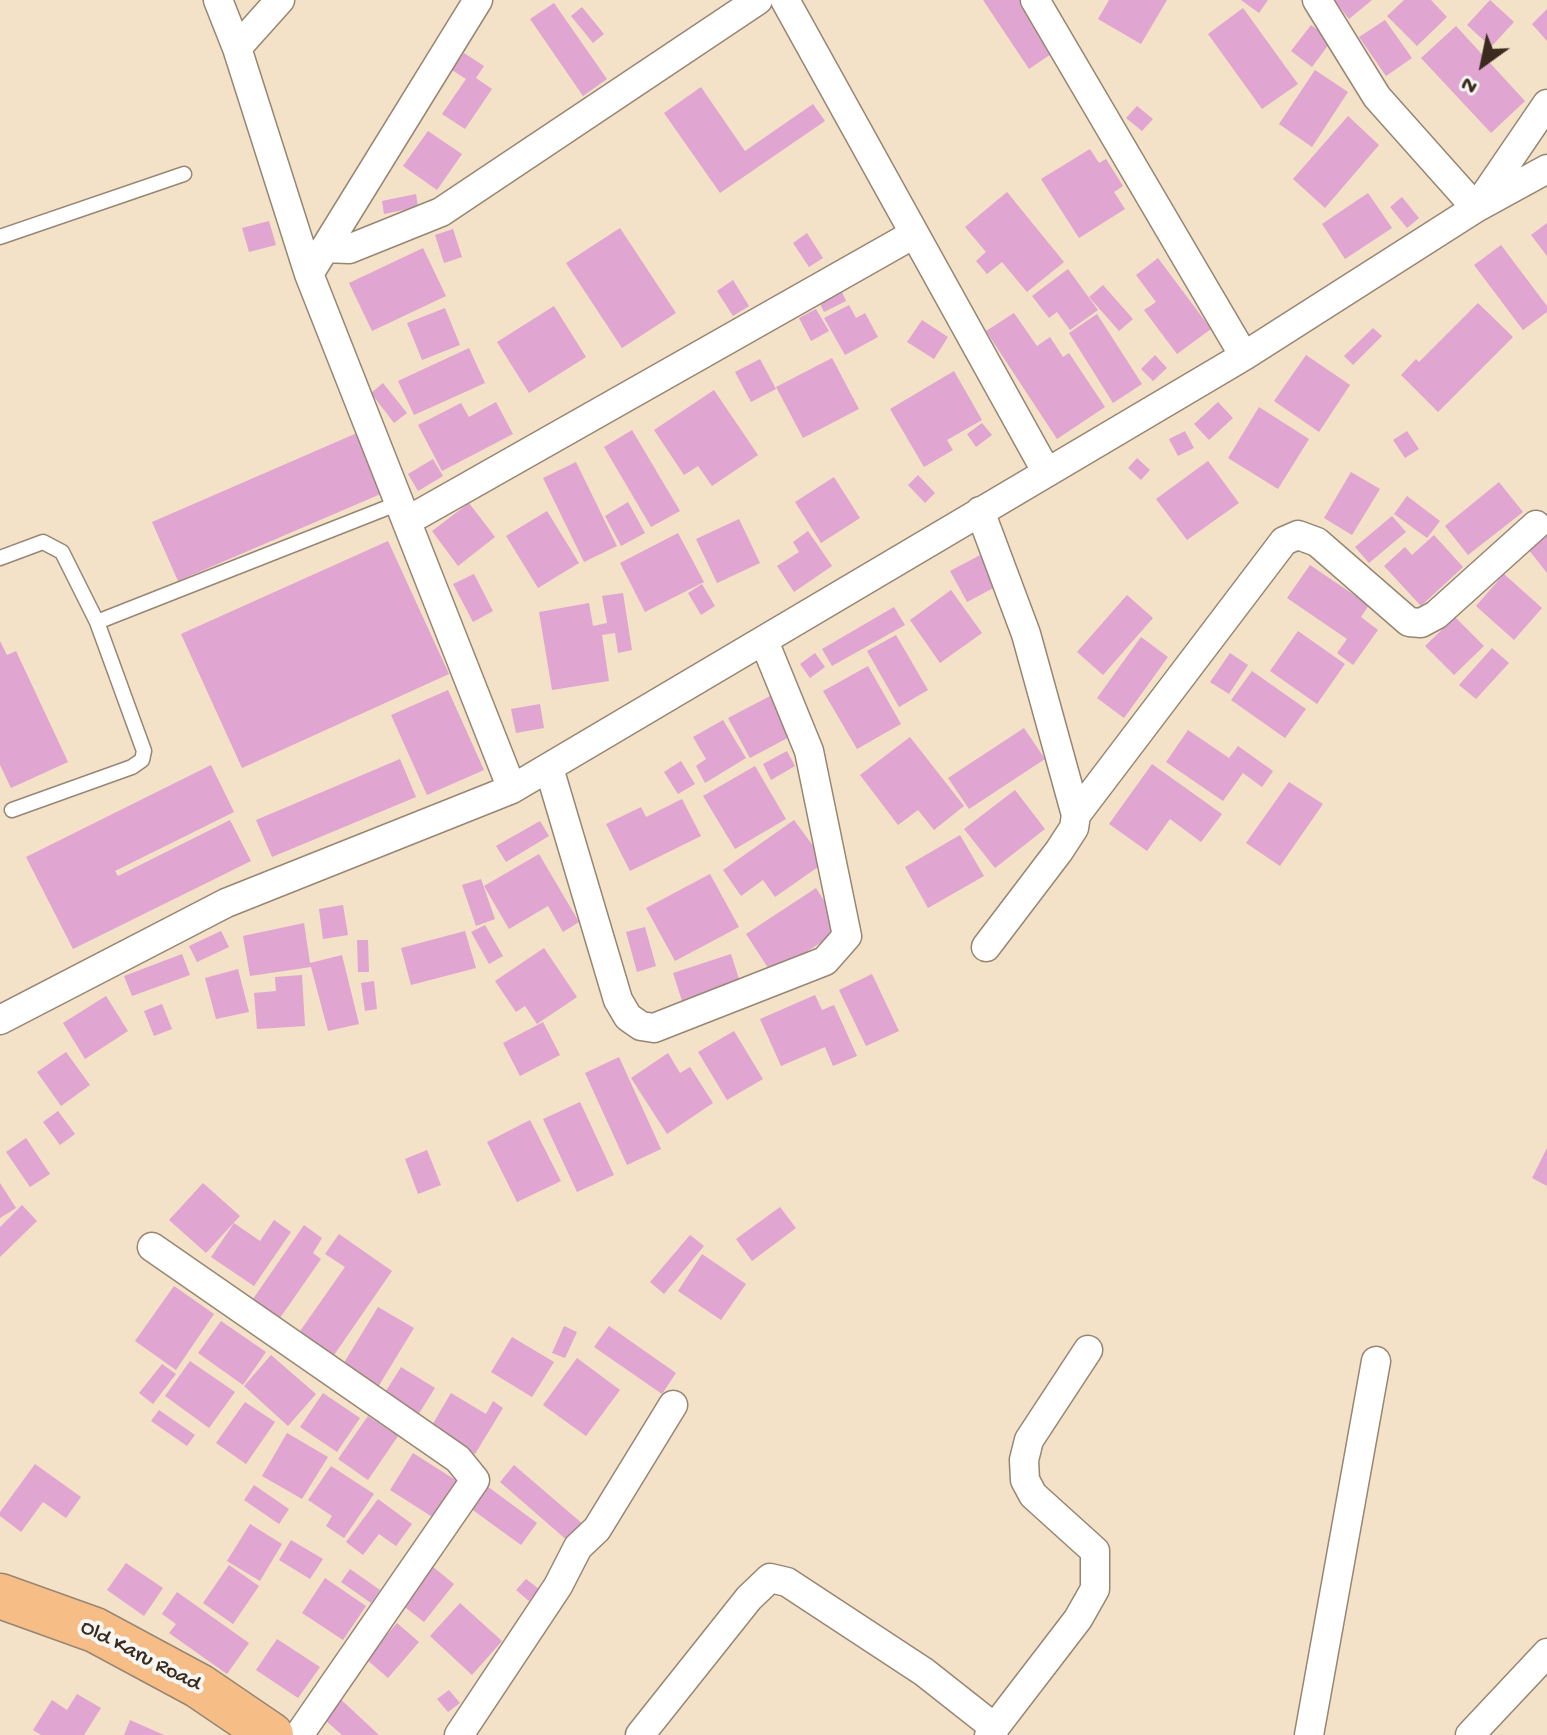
<!DOCTYPE html>
<style>
body{margin:0}
#map{position:relative;width:1547px;height:1735px;overflow:hidden;background:#f3e1c8;font-family:"Gochi Hand",sans-serif}
canvas{display:block}
.north{position:absolute;left:1443px;top:24px;width:80px;height:80px;-webkit-text-stroke:6px #f6f6f2;paint-order:stroke;rotate:213deg;font-size:22px;font-weight:700;line-height:32px;text-align:center;color:#3b2a1e}
.north::after{content:'';display:block;margin:auto;width:28px;height:36px;background:#3b2a1e;clip-path:polygon(50% 0,100% 100%,50% 72%,0 100%)}
</style>
<div id="map">
<canvas width="1547" height="1735"></canvas>
<div class="north">N</div>
</div>
<script>
const ctx = document.querySelector('canvas').getContext('2d');
ctx.lineJoin = 'round';
function fill(path, color) { ctx.fillStyle = color; ctx.fill(path, 'evenodd'); }
const poly = rows => new Path2D(rows.map(r => 'M' + r).join(''));
function stroke(path, color, width, dash) { ctx.strokeStyle = color; ctx.lineWidth = width; ctx.lineCap = dash ? 'butt' : 'round'; ctx.setLineDash(dash || []); ctx.stroke(path); }
function write(font, color, halo, rows, align = 'center') {
  ctx.font = font + ' "Gochi Hand",sans-serif'; ctx.lineWidth = 8; ctx.setLineDash([]); ctx.textBaseline = 'middle'; ctx.strokeStyle = halo; ctx.fillStyle = color; for (const [text, x, y, turn = 0] of rows) {
    ctx.save(); ctx.translate(x, y); ctx.rotate((+turn || 0) * Math.PI / 180); ctx.textAlign = isNaN(turn) ? turn : align; if (halo) ctx.strokeText(text, 0, 0); ctx.fillText(text, 0, 0); ctx.restore();
  }
}
fill(poly([
 [983,0,1028,0,1060,48,1029,69],
 [1109,0,1167,0,1141,44,1098,19],
 [1241,0,1268,0,1259,13],
 [1334,0,1372,0,1349,19],
 [1404,0,1431,0,1447,17,1417,46,1387,16],
 [1490,0,1514,22,1491,47,1467,25],
 [554,3,607,79,583,96,530,19],
 [582,7,604,34,593,43,571,16],
 [1243,8,1298,84,1262,109,1208,34],
 [1547,9,1547,41,1532,24],
 [1385,20,1412,58,1386,76,1359,37],
 [1311,25,1332,40,1312,67,1291,51],
 [1456,26,1525,101,1491,133,1421,58],
 [464,53,484,66,476,78,492,89,465,129,442,114,466,79,452,70],
 [1315,70,1348,92,1312,147,1279,124],
 [701,87,745,151,813,104,825,121,720,193,664,113],
 [1137,106,1153,119,1142,131,1126,118],
 [1348,116,1379,145,1325,208,1293,179],
 [428,131,462,154,437,190,403,166],
 [1090,149,1099,163,1106,159,1123,186,1114,192,1125,209,1079,238,1041,179],
 [1007,192,1064,262,1027,292,1002,262,987,274,976,261,986,252,965,227],
 [1368,193,1392,228,1345,259,1322,224],
 [416,194,418,207,384,214,382,201],
 [1402,197,1419,218,1407,228,1390,207],
 [269,221,276,245,249,252,242,228],
 [1547,223,1547,256,1531,235],
 [620,228,676,313,622,348,566,263],
 [453,229,462,257,444,263,435,235],
 [807,233,823,258,809,267,793,243],
 [1501,245,1547,306,1547,312,1523,330,1474,265],
 [423,248,446,296,372,331,349,283],
 [1158,258,1211,329,1177,354,1144,310,1156,302,1136,275],
 [1068,269,1098,310,1070,330,1057,312,1049,318,1032,296],
 [733,280,749,306,733,316,717,291],
 [1103,285,1133,319,1119,331,1089,297],
 [840,288,846,301,824,312,818,299],
 [1478,303,1513,337,1438,412,1401,375,1416,359,1419,362],
 [849,305,856,318,865,313,878,337,845,355,824,318],
 [554,306,586,357,529,393,497,342],
 [445,308,460,345,422,360,407,323],
 [816,309,829,331,811,341,799,318],
 [1014,313,1037,346,1050,337,1063,357,1069,353,1105,407,1057,439,986,331],
 [1097,314,1142,384,1113,403,1069,333],
 [922,320,948,337,934,359,907,342],
 [1373,328,1382,336,1353,365,1344,356],
 [469,348,485,383,414,415,398,381],
 [1155,355,1167,368,1153,381,1141,369],
 [1306,355,1350,385,1319,432,1274,401],
 [832,358,859,409,803,438,776,387],
 [760,359,776,389,751,402,735,372],
 [954,371,982,420,947,440,953,450,924,467,890,409],
 [383,383,407,413,394,423,371,393],
 [714,390,758,455,712,486,698,466,684,475,654,430],
 [496,402,513,434,442,471,418,425,461,403,469,417],
 [1218,402,1233,418,1209,440,1194,424],
 [1259,407,1309,439,1278,489,1228,458],
 [982,423,992,435,976,447,967,434],
 [632,430,680,511,651,527,604,447],
 [1185,431,1194,448,1178,456,1169,439],
 [1407,431,1419,449,1405,458,1393,440],
 [357,433,383,493,178,581,152,522],
 [1137,458,1150,470,1141,480,1128,468],
 [433,459,443,476,418,491,408,474],
 [1208,461,1239,503,1187,540,1156,499],
 [576,462,617,546,584,562,543,478],
 [1351,472,1380,489,1352,535,1324,518],
 [918,475,935,493,925,503,908,485],
 [834,477,860,518,821,543,795,502],
 [1499,482,1523,512,1468,555,1445,526],
 [1407,496,1440,521,1427,538,1394,514],
 [628,502,645,533,621,546,605,516],
 [469,503,495,537,458,566,432,531],
 [547,511,579,563,538,588,506,536],
 [1392,516,1406,532,1369,563,1355,547],
 [739,519,760,563,717,583,696,539],
 [808,531,832,566,794,592,777,566,799,552,793,542],
 [678,533,704,582,645,612,620,563],
 [1434,535,1463,567,1421,606,1384,566,1405,547,1412,555],
 [1547,535,1547,573,1528,549],
 [388,541,449,674,242,768,181,634],
 [984,553,1001,584,967,602,950,571],
 [1310,565,1369,605,1361,617,1378,630,1353,665,1337,653,1347,639,1287,598],
 [474,574,493,611,473,622,453,584],
 [1504,574,1542,608,1514,640,1476,606],
 [702,584,715,606,701,615,688,593],
 [951,590,982,633,940,663,910,620],
 [623,593,632,650,618,653,615,633,602,635,609,681,552,690,539,612,589,603,593,626,607,623,602,596],
 [1127,595,1153,618,1103,675,1077,652],
 [894,607,905,625,832,666,822,649],
 [1455,617,1484,646,1454,675,1425,646],
 [1298,631,1345,664,1317,704,1270,671],
 [896,635,928,690,899,707,867,651],
 [1141,637,1168,657,1124,718,1097,698],
 [0,641,7,655,16,651,68,762,11,788,0,765],
 [1492,648,1509,663,1476,699,1459,685],
 [815,653,825,667,810,678,800,664],
 [1230,653,1248,665,1229,694,1210,682],
 [868,666,901,724,857,749,823,691],
 [1252,671,1306,709,1285,738,1231,700],
 [448,690,484,770,427,795,391,715],
 [772,695,793,735,750,758,728,718],
 [540,704,544,728,516,733,511,709],
 [723,720,746,758,705,783,696,766,706,759,693,737],
 [1024,728,1045,759,969,809,948,778],
 [1188,730,1229,758,1238,746,1273,771,1262,787,1243,773,1223,801,1166,762],
 [910,737,964,806,934,830,918,810,898,825,860,775],
 [787,751,795,766,771,780,763,764],
 [400,759,416,797,272,857,256,820],
 [681,761,695,784,678,794,664,772],
 [1152,764,1222,814,1201,842,1170,819,1147,851,1109,824],
 [211,765,234,812,115,871,118,876,230,820,251,861,73,949,26,857],
 [755,766,786,819,735,849,703,796],
 [1289,782,1323,804,1280,866,1246,843],
 [1015,790,1045,829,995,868,964,829],
 [682,799,701,836,630,871,606,824,641,807,646,817],
 [794,820,825,862,775,897,763,880,741,896,723,870],
 [540,821,549,836,506,862,496,846],
 [960,835,984,876,928,908,905,867],
 [539,854,579,922,563,932,548,906,509,929,484,886],
 [710,874,739,927,675,961,646,908],
 [481,879,495,919,476,926,462,885],
 [816,888,842,929,772,974,746,934],
 [343,905,348,935,323,939,319,909],
 [304,923,310,963,342,955,359,1024,328,1031,311,967,250,976,243,936],
 [485,925,503,956,489,964,471,932],
 [645,927,656,966,637,972,626,932],
 [221,931,229,947,197,962,189,946],
 [465,931,476,968,411,985,401,948],
 [357,940,368,940,369,972,358,972],
 [544,948,577,997,537,1024,525,1006,516,1012,495,981],
 [182,954,190,975,132,996,124,976],
 [731,954,740,982,682,1001,673,973],
 [238,969,249,1012,216,1019,205,978],
 [872,974,899,1031,866,1046,839,990],
 [302,975,305,1026,257,1029,254,993,276,991,275,977],
 [374,981,377,1009,365,1011,361,983],
 [815,995,822,1010,834,1005,857,1056,833,1066,825,1047,781,1066,760,1019],
 [106,996,128,1031,85,1059,63,1023],
 [162,1004,172,1029,154,1036,144,1011],
 [543,1022,560,1055,520,1076,503,1043],
 [734,1031,763,1079,727,1100,698,1052],
 [66,1052,90,1085,61,1106,37,1072],
 [668,1053,680,1073,690,1067,713,1103,667,1134,631,1078],
 [619,1057,661,1149,627,1165,585,1073],
 [580,1102,614,1175,577,1192,543,1119],
 [58,1111,75,1134,60,1145,43,1122],
 [530,1120,561,1181,517,1202,487,1142],
 [26,1138,50,1174,30,1187,6,1152],
 [1547,1148,1547,1186,1532,1178],
 [427,1150,441,1185,418,1194,405,1159],
 [0,1183,16,1208,0,1218],
 [203,1183,240,1216,206,1253,169,1220],
 [22,1205,37,1221,0,1257,0,1227],
 [780,1207,796,1228,752,1261,736,1239],
 [274,1220,291,1232,254,1286,211,1257,234,1223,260,1241],
 [304,1225,322,1238,313,1253,321,1259,280,1318,253,1299],
 [339,1234,392,1271,332,1358,298,1334,345,1267,325,1254],
 [690,1235,704,1246,664,1294,650,1282],
 [702,1254,746,1284,721,1320,678,1291],
 [174,1286,214,1314,176,1370,135,1341],
 [378,1307,414,1328,378,1387,342,1366],
 [221,1321,266,1352,243,1385,198,1353],
 [564,1326,577,1332,565,1358,552,1353],
 [609,1326,676,1373,662,1394,594,1347],
 [512,1337,554,1362,532,1397,491,1372],
 [271,1355,316,1394,288,1426,244,1386],
 [577,1358,620,1390,586,1436,543,1405],
 [190,1361,235,1392,209,1428,165,1396],
 [162,1364,176,1374,153,1404,139,1393],
 [401,1367,435,1388,418,1415,384,1394],
 [323,1393,360,1418,337,1452,300,1427],
 [451,1393,486,1414,493,1401,503,1408,475,1454,431,1427],
 [245,1402,275,1422,246,1464,216,1443],
 [159,1410,195,1435,187,1446,151,1421],
 [368,1416,398,1436,368,1480,338,1459],
 [287,1433,328,1457,302,1499,262,1476],
 [413,1453,457,1481,434,1518,390,1490],
 [35,1464,81,1497,66,1518,43,1502,21,1532,0,1516,0,1512],
 [514,1465,584,1525,569,1542,500,1482],
 [331,1466,374,1494,344,1538,326,1526,332,1516,308,1500],
 [254,1485,289,1509,279,1524,244,1500],
 [487,1486,537,1523,521,1545,470,1508],
 [378,1499,412,1524,396,1546,379,1534,363,1555,346,1542],
 [250,1524,282,1544,260,1581,227,1561],
 [291,1540,323,1559,310,1579,279,1560],
 [126,1563,163,1588,144,1616,107,1590],
 [229,1565,259,1586,233,1624,203,1603],
 [432,1566,454,1584,424,1622,401,1604],
 [350,1569,380,1590,371,1603,341,1582],
 [325,1578,366,1606,343,1640,302,1613],
 [526,1579,539,1589,529,1601,516,1590],
 [177,1592,249,1643,227,1674,169,1633,176,1624,162,1614],
 [460,1603,502,1641,472,1675,430,1636],
 [397,1623,419,1642,388,1678,366,1659],
 [277,1639,320,1667,298,1698,256,1670],
 [449,1690,460,1703,448,1712,437,1699],
 [334,1693,379,1735,342,1735,316,1712],
 [77,1694,101,1708,84,1735,41,1735,33,1730,52,1700,67,1710],
 [130,1720,164,1735,124,1735]
]), '#e0a5d0');
const lane = poly([
 [0,237,184,174],
 [0,558,43,542,62,552,97,622,144,751,142,760,132,767,12,810],
 [97,622,399,503]
]);
const street = poly([
 [218,0,237,48,309,274],
 [478,0,309,274,512,789],
 [785,0,1046,471],
 [1035,0,1244,356],
 [1317,0,1377,97,1476,208,1547,104],
 [237,48,280,0],
 [325,248,349,249,441,212,758,0],
 [980,511,1026,634,1076,815,1074,828,1059,851,986,947],
 [407,521,914,234],
 [549,768,618,1000,628,1017,641,1026,654,1028,825,961,847,936,809,751,764,641],
 [1076,815,1284,541,1298,535,1317,542,1409,622,1421,623,1436,615,1536,525],
 [0,1020,226,903,512,789,1244,356,1476,208,1547,169],
 [152,1247,458,1459,475,1480,299,1735],
 [459,1735,558,1586,578,1547,597,1529,673,1405],
 [640,1735,749,1598,770,1578,787,1582,924,1672,995,1728],
 [989,1735,1078,1619,1095,1589,1095,1551,1033,1495,1025,1480,1024,1460,1029,1440,1088,1350],
 [1309,1735,1376,1361],
 [1470,1735,1547,1653]
]);
const primary = poly([
 [0,1596,95,1630,199,1686,271,1735]
]);
stroke(lane, '#978673', 17);
stroke(street, '#978673', 31);
stroke(primary, '#978673', 47);
stroke(lane, '#fff', 14);
stroke(street, '#fff', 28);
stroke(primary, '#f6be86', 44);
write('22px', '#3b2a1e', '#f6f6f2', [
 ["Old Karu Road",140,1657,27]
]);
</script>
